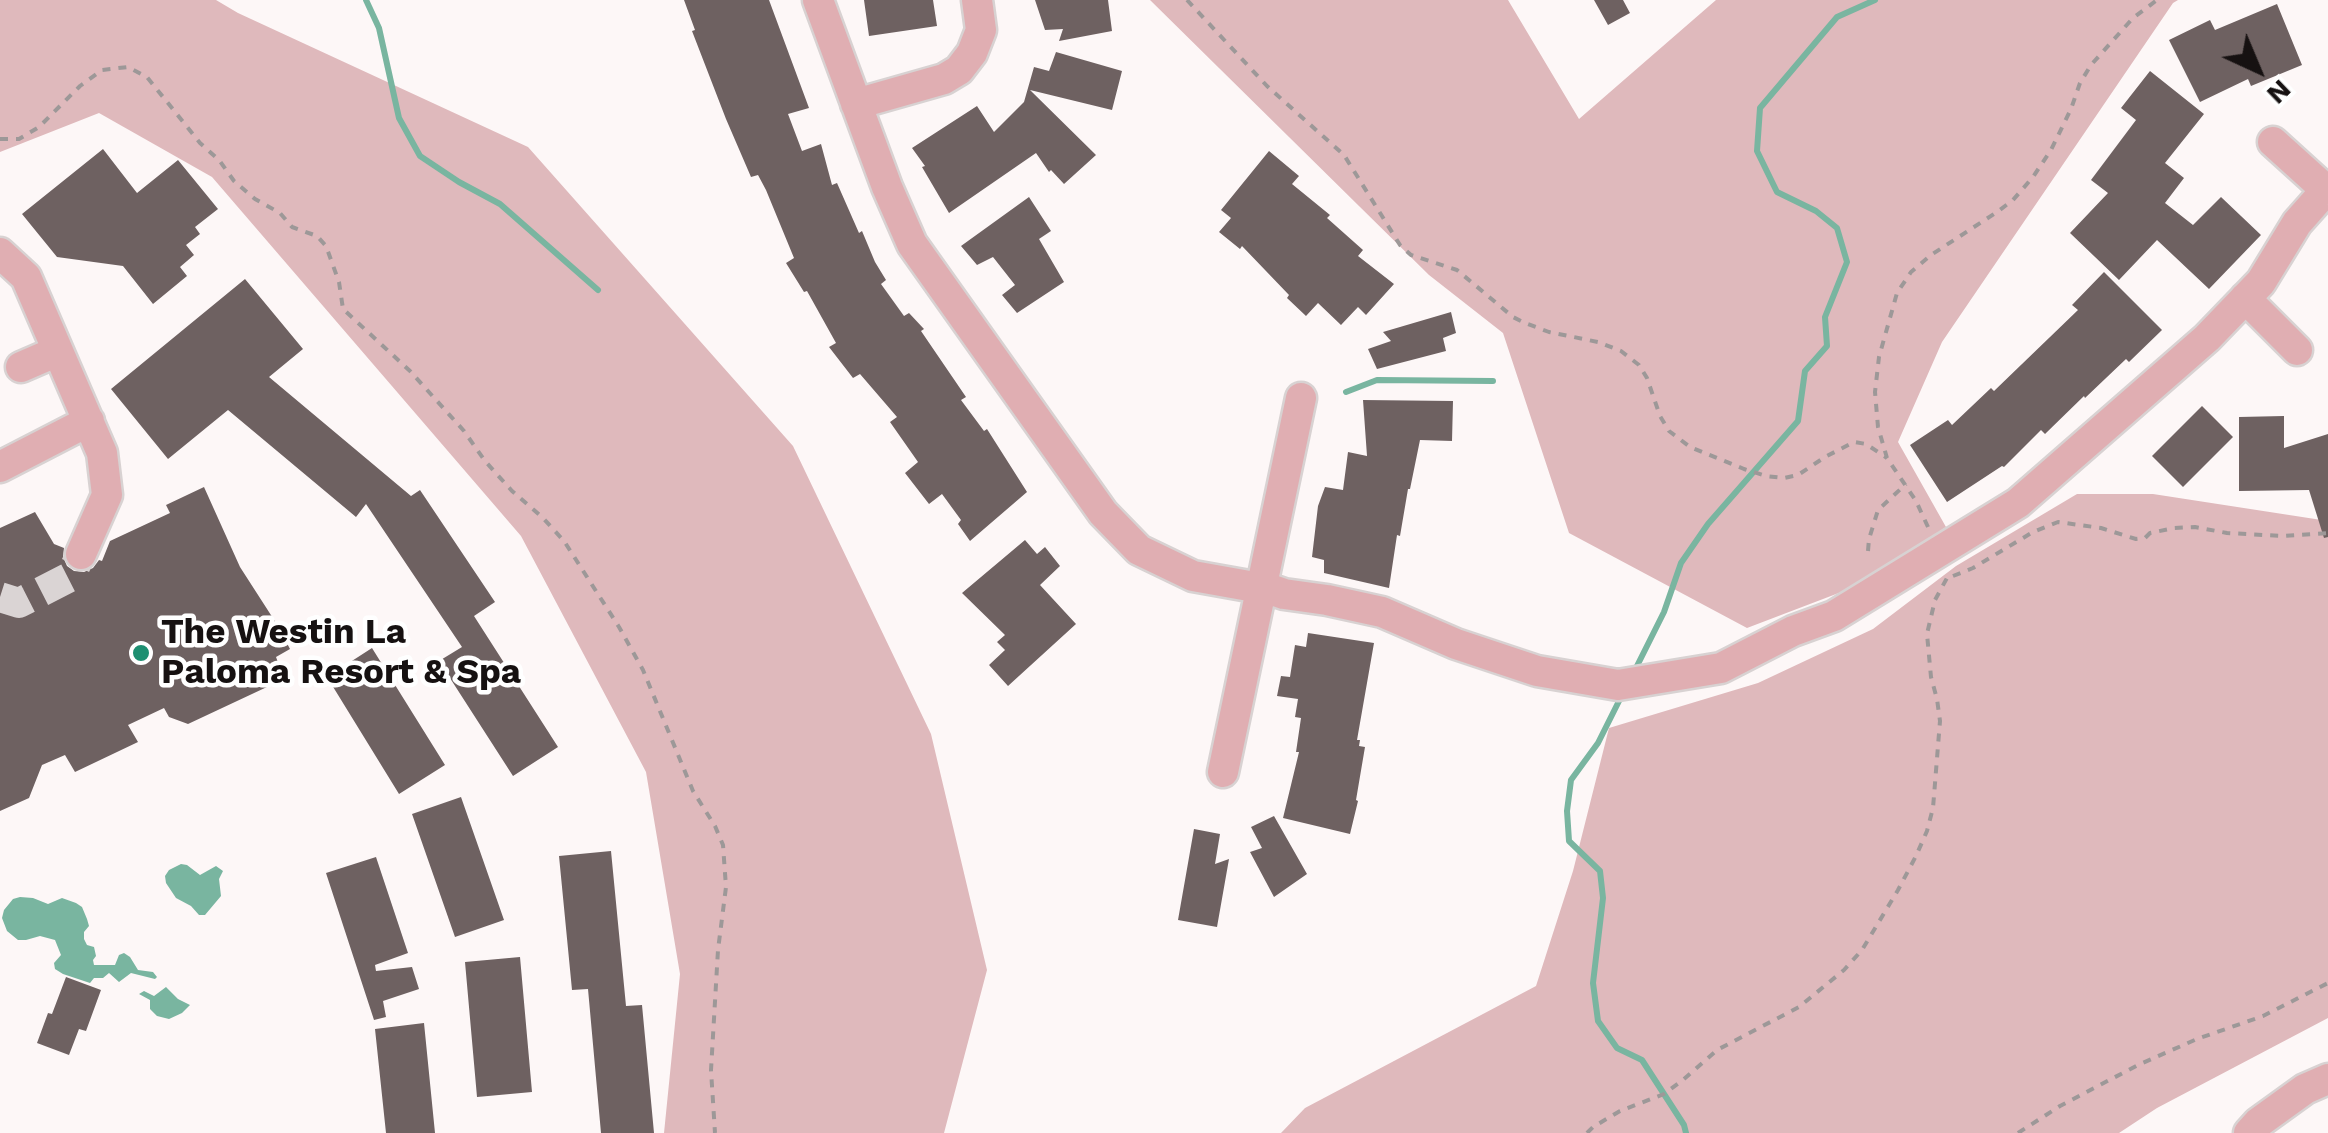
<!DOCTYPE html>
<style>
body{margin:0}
#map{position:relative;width:2328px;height:1133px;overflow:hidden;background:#fdf7f7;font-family:"Work Sans",sans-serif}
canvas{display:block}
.north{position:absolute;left:2208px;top:20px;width:100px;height:100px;-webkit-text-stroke:8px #fff;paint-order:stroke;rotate:136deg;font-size:28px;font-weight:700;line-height:40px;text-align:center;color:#161111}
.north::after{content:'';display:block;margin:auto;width:35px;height:45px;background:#161111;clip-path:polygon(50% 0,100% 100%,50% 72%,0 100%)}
</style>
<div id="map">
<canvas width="2328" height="1133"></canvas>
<div class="north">N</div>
</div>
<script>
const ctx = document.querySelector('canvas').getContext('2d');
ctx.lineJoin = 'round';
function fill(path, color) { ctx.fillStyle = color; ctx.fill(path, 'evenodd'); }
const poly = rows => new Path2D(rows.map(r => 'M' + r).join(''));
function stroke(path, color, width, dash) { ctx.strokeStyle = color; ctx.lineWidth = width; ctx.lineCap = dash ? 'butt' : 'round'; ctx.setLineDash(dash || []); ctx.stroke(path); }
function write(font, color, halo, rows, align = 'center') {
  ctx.font = font + ' "Work Sans",sans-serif'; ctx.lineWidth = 9; ctx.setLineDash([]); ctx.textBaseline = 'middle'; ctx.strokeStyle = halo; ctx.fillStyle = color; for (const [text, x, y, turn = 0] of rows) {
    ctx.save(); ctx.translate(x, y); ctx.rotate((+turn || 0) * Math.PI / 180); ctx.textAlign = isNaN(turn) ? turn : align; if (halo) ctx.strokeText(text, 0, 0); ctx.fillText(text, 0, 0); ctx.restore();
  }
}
fill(poly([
 [0,0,216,0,238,13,528,147,793,446,931,734,987,970,944,1133,664,1133,680,974,646,772,521,536,212,177,99,113,0,152],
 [1150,0,1508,0,1579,119,1716,0,2178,0,2173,3,1942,342,1898,442,1946,527,1865,583,1747,628,1569,533,1503,333,1429,275],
 [2077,494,2153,494,2328,521,2328,1018,2157,1108,2119,1133,1281,1133,1305,1108,1536,986,1573,871,1609,728,1758,683,1873,629,1956,566]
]), '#dfb9bc');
fill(poly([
 [181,864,187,865,200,875,216,866,223,871,219,879,221,896,205,915,199,915,191,906,176,898,166,883,165,876,169,870],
 [20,897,33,898,48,904,62,898,76,903,82,907,87,919,89,926,84,932,84,939,87,945,94,947,96,956,93,960,94,965,115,965,119,955,124,953,130,957,138,970,153,972,157,977,155,979,131,973,119,982,109,973,103,978,94,978,90,983,63,974,55,969,54,963,61,955,55,940,40,936,26,940,18,940,7,931,2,918,4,910,13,899],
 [166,987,178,999,190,1005,182,1013,169,1019,157,1016,150,1009,150,1000,139,994,144,991,154,996]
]), '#79b5a0');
stroke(poly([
 [366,0,379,28,399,118,420,156,459,182,500,204,598,290],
 [1346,392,1377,380,1493,381],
 [1635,670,1664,612,1681,563,1708,524,1798,421,1805,371,1827,346,1825,317,1847,262,1837,228,1816,211,1777,192,1757,151,1760,108,1837,17,1875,0],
 [1622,695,1598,743,1571,780,1567,811,1569,841,1600,871,1603,898,1593,983,1598,1021,1617,1048,1642,1060,1684,1125,1686,1133]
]), '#79b5a0', 6);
fill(poly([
 [684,0,769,0,809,108,788,114,802,151,821,144,832,185,837,183,859,233,862,231,875,262,886,280,881,284,904,316,909,313,924,329,921,331,966,397,961,400,984,431,987,429,1027,492,970,541,958,524,961,520,942,494,929,504,905,473,918,462,890,422,897,417,860,374,853,378,829,347,836,343,807,291,804,292,786,263,794,258,766,190,758,175,751,177,726,119,692,31,695,30],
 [864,0,933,0,937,26,869,36],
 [1035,0,1108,0,1112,31,1059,41,1063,29,1045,30],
 [1594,0,1623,0,1630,13,1608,25],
 [2277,4,2302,65,2251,86,2248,79,2200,102,2169,40,2210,20,2215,30],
 [1056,52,1122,71,1112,110,1030,90,1096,155,1064,184,1051,170,1049,172,1036,153,949,213,922,167,925,166,912,148,977,106,994,132,1024,102,1034,67,1049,71],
 [2150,71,2204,114,2165,163,2184,178,2165,203,2193,225,2221,197,2261,235,2209,289,2157,240,2119,280,2070,233,2108,193,2091,180,2136,120,2121,108],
 [103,149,137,193,178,160,218,209,195,227,200,234,186,245,194,255,180,267,187,276,153,304,123,266,57,257,22,214],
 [1269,151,1299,176,1292,184,1330,215,1327,218,1363,250,1358,256,1394,284,1366,315,1358,307,1341,325,1318,303,1306,316,1287,298,1289,295,1242,246,1240,249,1219,232,1231,218,1221,210],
 [1029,197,1051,231,1039,239,1064,282,1017,313,1002,295,1015,285,993,257,977,265,961,246],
 [2104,272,2162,330,2129,362,2126,359,2085,398,2084,396,2045,434,2041,430,2004,467,2002,466,1947,502,1910,445,1948,420,1952,425,1991,388,1994,391,2078,310,2072,305],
 [245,279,303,349,269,377,411,496,420,490,495,602,474,616,558,747,513,776,439,661,462,647,366,504,356,517,228,410,168,459,111,389],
 [1451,312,1456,333,1443,338,1446,351,1377,369,1368,349,1391,341,1383,332],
 [1363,400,1453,401,1452,441,1420,440,1410,489,1408,489,1400,536,1397,535,1389,588,1324,573,1324,560,1312,557,1318,506,1325,487,1343,490,1348,452,1367,456],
 [2202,406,2233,437,2183,487,2152,456],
 [2284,416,2284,448,2328,434,2328,537,2324,538,2309,490,2239,491,2239,417],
 [204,487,240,567,278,626,290,649,276,657,284,679,188,724,169,717,164,708,128,725,138,742,75,772,65,755,42,765,29,798,0,811,0,528,35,512,54,544,64,548,63,557,67,566,74,571,84,572,93,568,99,560,102,561,110,541,170,513,166,505],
 [1025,540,1037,554,1045,547,1060,566,1040,585,1076,624,1008,686,989,665,1005,650,997,642,1005,635,962,593],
 [1308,633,1374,643,1357,740,1360,740,1359,746,1365,747,1356,800,1358,801,1350,834,1283,818,1299,752,1296,752,1301,718,1295,717,1298,699,1277,696,1281,676,1290,677,1295,645,1306,647],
 [372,648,445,765,399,794,327,677],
 [461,797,504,920,455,937,412,814],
 [1274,816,1307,874,1274,897,1250,852,1262,848,1251,827],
 [1194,829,1220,834,1215,864,1229,859,1217,927,1178,920],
 [611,851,626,1006,642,1005,654,1133,601,1133,588,989,572,990,559,856],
 [376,857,408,953,375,965,376,971,412,967,419,989,383,1001,386,1017,374,1020,326,873],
 [520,957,532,1092,477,1097,465,962],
 [66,977,101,990,86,1031,79,1029,69,1055,37,1043,48,1013,52,1014],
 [424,1023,435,1133,386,1133,375,1029]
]), '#6e6161');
stroke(poly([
 [0,597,19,603,70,577,81,554]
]), '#dad4d4', 30, [30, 15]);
const minor = poly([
 [818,0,887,187,912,244,1103,513,1139,550,1193,576,1249,586,1261,586,1284,594,1327,600,1382,612,1456,644,1537,671,1618,685,1721,668,1793,631,1834,616,2018,503,2207,338,2261,282,2297,223,2328,188],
 [856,104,944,79,959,70,972,53,981,30,977,0],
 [2273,142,2326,190],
 [0,253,26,277,102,453,107,495,81,554],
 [2245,298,2297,350],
 [21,367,58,351],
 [0,467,89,421],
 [1223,772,1301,398],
 [2249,1133,2258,1123,2305,1089,2328,1079]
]);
stroke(minor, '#d8d2d2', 35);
stroke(poly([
 [1187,0,1267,86,1344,155,1400,245,1411,255,1457,270,1513,317,1525,323,1549,332,1598,342,1621,351,1639,365,1647,378,1660,416,1669,431,1690,447,1744,469,1766,476,1784,478,1798,475,1825,457,1854,442,1866,444,1887,458],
 [0,139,19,139,39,127,80,86,102,70,128,67,147,77,200,143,219,160,234,181,255,199,280,213,292,227,317,236,326,246,339,282,343,309,410,371,464,431,485,461,512,491,543,518,564,541,619,627,643,670,693,791,715,826,723,845,726,887,718,950,711,1070,715,1133],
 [1928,527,1916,501,1887,458,1878,427,1875,392,1879,357,1897,293,1911,272,1931,255,1997,212,2013,200,2033,177,2051,150,2071,109,2080,83,2091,65,2133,18,2157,0],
 [1868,551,1869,539,1878,510,1906,484],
 [1953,576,1973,568,2033,532,2058,522,2101,528,2136,539,2145,538,2150,533,2174,528,2195,527,2227,533,2283,536,2328,533],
 [1587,1133,1593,1127,1620,1111,1664,1094,1683,1080,1717,1050,1799,1007,1844,970,1862,950,1898,890,1916,856,1927,831,1933,808,1940,721,1937,699,1931,677,1927,634,1935,600,1947,578],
 [2018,1133,2060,1106,2138,1065,2197,1039,2263,1016,2328,983]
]), '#9d9898', 4, [8, 8]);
stroke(minor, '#e0aeb2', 30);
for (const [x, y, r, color] of [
 [141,653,10,"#1d8f71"]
]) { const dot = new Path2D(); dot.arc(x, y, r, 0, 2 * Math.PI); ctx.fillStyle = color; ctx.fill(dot); stroke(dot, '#fff', 4); }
write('bold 35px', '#161111', '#fff', [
 ["The Westin La",161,633],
 ["Paloma Resort & Spa",161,673]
], 'left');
</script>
